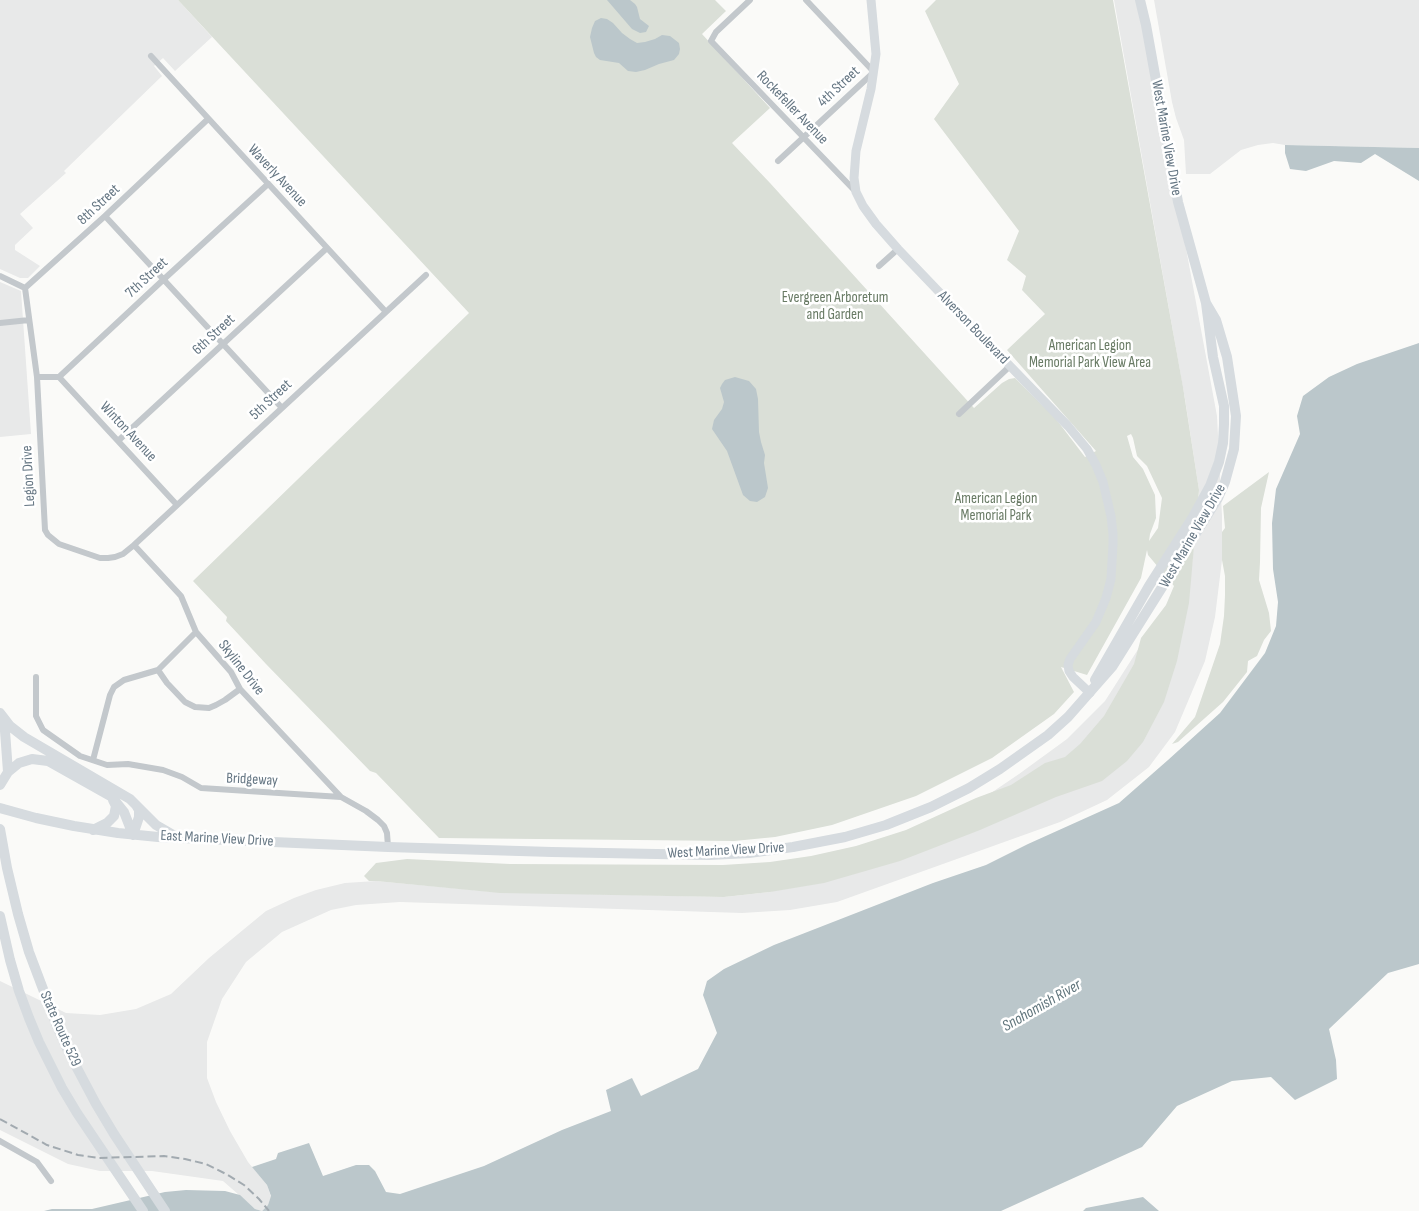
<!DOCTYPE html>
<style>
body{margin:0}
canvas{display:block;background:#fafaf8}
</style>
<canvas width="1419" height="1211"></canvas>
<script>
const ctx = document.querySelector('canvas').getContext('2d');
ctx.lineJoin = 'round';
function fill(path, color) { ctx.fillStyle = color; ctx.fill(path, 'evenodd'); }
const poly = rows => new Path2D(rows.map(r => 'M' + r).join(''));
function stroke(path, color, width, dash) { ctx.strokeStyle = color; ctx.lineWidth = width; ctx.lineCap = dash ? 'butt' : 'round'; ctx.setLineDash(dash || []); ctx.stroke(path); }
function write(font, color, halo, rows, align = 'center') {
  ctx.font = font + ' "Sofia Sans Condensed",sans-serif'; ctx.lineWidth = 5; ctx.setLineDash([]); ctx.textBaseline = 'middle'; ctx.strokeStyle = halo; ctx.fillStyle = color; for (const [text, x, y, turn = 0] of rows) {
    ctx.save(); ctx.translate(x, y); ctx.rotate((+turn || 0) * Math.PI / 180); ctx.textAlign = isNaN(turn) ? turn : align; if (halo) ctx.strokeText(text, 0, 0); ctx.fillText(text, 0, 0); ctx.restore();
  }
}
fill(poly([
 [0,0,178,0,212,37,175,71,163,58,154,66,162,76,64,171,66,173,20,214,33,228,15,245,15,250,40,266,28,278,20,278,0,269],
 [1114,0,1140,0,1217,416,1222,516,1222,560,1215,617,1205,661,1175,732,1149,767,1107,800,1060,822,837,902,790,910,742,913,400,902,356,905,331,910,282,932,246,962,222,999,207,1042,207,1078,216,1102,230,1131,248,1162,267,1185,271,1197,268,1205,262,1211,255,1209,223,1181,152,1171,100,1171,68,1164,0,1130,0,981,66,1013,100,1015,136,1009,171,994,209,958,266,911,294,898,316,890,345,883,376,881,494,892,724,897,770,892,957,816,1019,774,1067,739,1105,701,1192,565,1199,490,1185,399],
 [1154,0,1419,0,1419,148,1285,145,1273,143,1258,145,1241,150,1210,174,1186,174,1184,140,1176,118,1172,102],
 [0,282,21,291,31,434,0,437]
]), '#e8e9e9');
fill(poly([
 [178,0,715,0,726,11,702,34,770,108,732,143,770,183,974,408,1002,383,1009,379,1015,378,1056,419,1085,457,1096,451,1007,350,1045,314,1022,290,1026,276,1007,260,1019,231,934,119,959,84,925,11,936,0,1113,0,1183,387,1199,490,1189,603,1177,661,1164,702,1143,742,1127,761,1102,781,1056,797,980,830,900,861,824,883,770,892,724,897,500,893,376,881,369,881,364,876,376,863,407,859,510,864,723,865,770,862,811,856,856,846,906,830,976,798,1011,785,1045,763,1065,757,1080,744,1104,716,1134,664,1141,638,1166,605,1174,586,1148,555,1147,550,1141,578,1087,675,1061,667,1074,692,1054,714,992,758,916,796,832,825,775,837,734,841,439,838,376,773,370,771,266,664,226,621,227,617,193,581,469,313],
 [1131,434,1133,438,1137,456,1147,466,1162,498,1158,528,1149,541,1150,534,1156,518,1155,495,1143,469,1133,457,1127,436],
 [1269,472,1261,508,1260,562,1259,580,1269,613,1271,631,1264,640,1257,656,1248,661,1247,672,1223,702,1178,742,1172,744,1195,717,1220,644,1224,616,1225,595,1225,576,1222,560,1222,532,1225,528,1223,506]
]), '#dadfd7');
fill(poly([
 [607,0,630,0,635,4,637,7,640,19,649,26,646,32,640,33,632,29],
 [601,18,607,19,613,23,622,33,630,39,637,43,645,42,655,39,662,35,670,36,679,43,680,49,679,54,674,60,659,64,645,70,636,72,628,71,619,63,600,60,596,57,594,53,590,37,592,28,595,21],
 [1285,145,1419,148,1419,181,1375,154,1361,163,1334,161,1306,171,1290,169,1285,153],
 [1419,343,1419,964,1388,973,1329,1029,1336,1060,1337,1079,1295,1100,1271,1077,1232,1081,1177,1106,1142,1147,1001,1211,44,1211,52,1209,92,1209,165,1192,186,1190,225,1191,240,1195,255,1209,262,1211,268,1205,271,1196,267,1185,252,1167,276,1159,278,1153,309,1143,323,1176,356,1165,369,1165,375,1171,386,1192,400,1194,484,1166,562,1130,611,1111,606,1090,632,1078,641,1096,698,1069,717,1033,703,995,707,981,724,969,774,945,933,883,986,865,1028,844,1119,803,1168,760,1220,713,1265,653,1276,626,1278,602,1273,569,1272,523,1276,489,1300,434,1297,416,1303,396,1329,377,1357,364],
 [735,377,749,381,756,389,758,399,759,432,761,442,765,455,764,463,768,488,765,497,757,502,750,501,743,495,727,451,712,429,714,420,722,409,724,402,720,388,722,384,725,380],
 [1143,1197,1159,1211,1083,1211,1086,1208]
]), '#bbc7cb');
stroke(poly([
 [750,0,716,32,711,41,856,192],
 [151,56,386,312],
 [778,161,874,72,806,0],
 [105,216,282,408],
 [879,266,898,249],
 [0,276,25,288,105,216,208,119],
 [25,288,37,377,45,530,48,535,59,544,100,558,108,558,115,557,123,554,134,545,282,408,426,275],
 [0,323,29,320],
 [37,377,59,377,163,280,268,184],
 [59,377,177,505],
 [959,414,1010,366],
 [119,440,327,248],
 [134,545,181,596,196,632,231,672,240,689,341,797],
 [158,670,167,683,185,702,195,707,209,708,216,705,225,700,240,689],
 [36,677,36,716,43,730,80,756,107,765,128,764,163,770,182,777,201,788,341,797,366,811,378,820,384,826,387,833,388,847],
 [93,760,110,695,114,687,124,680,158,670,196,632],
 [0,1141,37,1162,51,1181]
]), '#c3c8cc', 6);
stroke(poly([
 [871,0,876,54,871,89,856,151,854,178,856,192,863,206,876,224,898,249,1010,366,1068,426,1087,449,1096,465,1103,482,1111,516,1113,534,1113,544,1111,579,1106,598,1096,622,1070,659,1068,665,1069,671,1073,677,1090,693]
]), '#d6dbdf', 9);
stroke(poly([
 [1095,680,1149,586,1193,517,1210,486,1219,462,1223,443,1224,424,1224,406,1213,357,1206,303,1178,202,1146,25,1140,0],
 [0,713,10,726,24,737,130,799,156,825,175,836],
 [2,718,5,731,8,772],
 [0,785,8,772,19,763,32,759,48,761,112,797,124,812,133,835],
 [0,808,36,818,74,826,118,833,158,837,388,847,552,852,709,855,749,853,793,847,845,837,886,825,931,807,969,788,1000,769,1048,735,1068,717,1112,667,1218,498,1225,482,1234,449,1236,416,1227,357,1216,320,1206,303],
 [0,829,7,868,18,914,29,952,57,1026,69,1053,96,1104,114,1134,165,1211],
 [93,830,107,823,114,816,116,806,113,800],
 [133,835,139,817,139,810,136,805],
 [0,916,10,960,19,991,29,1018,39,1042,62,1088,77,1113,143,1211]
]), '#d6dbdf', 10);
stroke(poly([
 [0,1119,47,1145,78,1155,99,1158,164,1156,185,1159,206,1164,228,1175,244,1185,259,1199,269,1211]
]), '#a2aab0', 2, [8, 4]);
write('15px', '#657683', '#fff', [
 ["4th Street",839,87,-43],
 ["Rockefeller Avenue",792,108,46],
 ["West Marine View Drive",1166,138,80],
 ["Waverly Avenue",277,176,47],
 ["8th Street",99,205,-43],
 ["7th Street",147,278,-43],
 ["Alverson Boulevard",973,328,46],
 ["6th Street",214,335,-43],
 ["5th Street",271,400,-43],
 ["Winton Avenue",128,432,47],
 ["Legion Drive",29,476,-93],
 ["West Marine View Drive",1193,536,-60],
 ["Skyline Drive",241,668,52],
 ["Bridgeway",252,780,3],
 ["East Marine View Drive",217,839,3],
 ["West Marine View Drive",726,851,-3],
 ["State Route 529",60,1029,66]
]);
write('15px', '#687a64', '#fff', [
 ["Evergreen Arboretum",835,298],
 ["and Garden",835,315],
 ["American Legion",1090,346],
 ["Memorial Park View Area",1090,363],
 ["American Legion",996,499],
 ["Memorial Park",996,516]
]);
write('italic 16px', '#60757c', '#fff', [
 ["Snohomish River",1042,1006,-30]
]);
</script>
